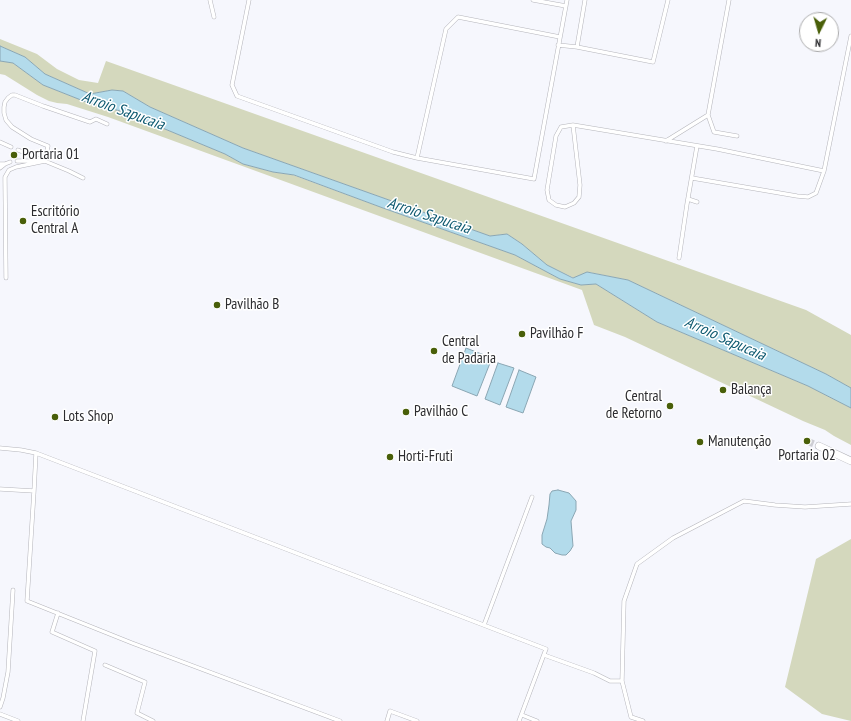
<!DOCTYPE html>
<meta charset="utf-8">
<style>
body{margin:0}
#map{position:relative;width:851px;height:721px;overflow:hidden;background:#f6f7fd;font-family:"PT Sans Narrow",sans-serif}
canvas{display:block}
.north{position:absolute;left:799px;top:12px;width:40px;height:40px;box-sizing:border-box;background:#fff;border:1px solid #ababac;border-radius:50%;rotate:185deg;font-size:11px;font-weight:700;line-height:16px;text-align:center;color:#2c2c2f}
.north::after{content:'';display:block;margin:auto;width:14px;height:18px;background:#495f09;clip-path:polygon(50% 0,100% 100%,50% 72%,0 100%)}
</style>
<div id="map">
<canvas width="851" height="721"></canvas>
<div class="north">N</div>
</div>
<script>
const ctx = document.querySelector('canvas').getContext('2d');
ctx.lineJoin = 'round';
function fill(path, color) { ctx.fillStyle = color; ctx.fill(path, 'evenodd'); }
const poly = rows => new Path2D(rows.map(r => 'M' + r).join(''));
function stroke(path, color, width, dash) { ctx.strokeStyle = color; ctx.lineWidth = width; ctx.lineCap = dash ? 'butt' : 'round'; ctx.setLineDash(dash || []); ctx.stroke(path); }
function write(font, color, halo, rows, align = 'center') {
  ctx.font = font + ' "PT Sans Narrow",sans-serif'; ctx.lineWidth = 3; ctx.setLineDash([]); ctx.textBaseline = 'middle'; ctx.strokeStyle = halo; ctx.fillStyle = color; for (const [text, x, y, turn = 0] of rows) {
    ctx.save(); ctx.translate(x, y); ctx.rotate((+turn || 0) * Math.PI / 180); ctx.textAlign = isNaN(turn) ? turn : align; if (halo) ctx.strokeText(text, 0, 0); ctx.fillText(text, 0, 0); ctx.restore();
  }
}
fill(poly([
 [0,39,37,54,57,69,79,80,98,83,106,61,806,310,851,335,851,388,826,374,628,280,588,272,574,278,547,265,522,244,507,234,490,236,243,148,150,107,123,91,112,90,90,94,45,74,25,57,0,46],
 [0,61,13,63,43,85,86,102,124,112,225,154,243,164,273,172,293,175,383,208,515,255,560,279,581,285,596,284,657,322,808,386,851,408,851,445,834,436,825,430,803,421,625,337,594,325,582,290,108,117,67,104,57,103,49,101,37,95,5,75,0,74],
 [851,539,851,721,822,714,785,687,816,559]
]), '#d4d8bd');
const water = poly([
 [0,46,25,57,45,74,90,94,112,90,123,91,150,107,243,148,490,236,507,234,522,244,547,265,573,278,587,272,628,280,826,374,851,388,851,408,808,386,657,322,596,284,581,285,560,279,515,255,383,208,294,175,273,172,243,164,225,154,124,112,86,102,43,85,13,63,0,61,0,46],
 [466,348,492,358,477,396,452,386,466,348],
 [498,363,514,368,500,405,485,399,498,363],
 [519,370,536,377,523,413,506,407,519,370],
 [558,490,569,493,576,501,576,510,571,521,573,546,570,551,566,555,562,555,555,553,550,548,546,547,542,544,542,535,547,519,549,505,550,494,552,491,558,490]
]);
fill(water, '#b3dbeb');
stroke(water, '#8aa6b3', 1);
stroke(poly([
 [807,441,819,446]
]), '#ceced4', 7, [7, 3.5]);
const service = poly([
 [210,0,214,17],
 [249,0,232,85,237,96,393,152,417,158,534,179,567,0],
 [533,0,566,6],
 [729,0,708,115,714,132,737,136],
 [558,45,577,47,585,0],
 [577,47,653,62,668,0],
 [573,125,580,185,579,197,574,203,565,207,556,205,549,200,547,190,556,136,561,127,573,125,717,149,824,171,851,36],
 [666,141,708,115],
 [0,142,11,147],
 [18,150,69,171,83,178],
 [417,158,446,29,458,17,560,37],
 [17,161,37,161],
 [45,161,48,146,31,139,12,127,6,120,4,113,4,107,5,102,8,98,12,95,15,95,43,106,90,122,96,119,107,124],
 [0,164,5,164,10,162],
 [0,168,5,164],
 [692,178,797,196,808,197,816,193,824,171],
 [688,199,697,202],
 [679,258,687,204,697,146],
 [6,278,5,181,5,177,9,170,16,167,45,161],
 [0,448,21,450,36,453,546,649,519,721],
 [0,489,34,491,27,601,132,643,340,721],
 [34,491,36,453],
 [58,613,52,632,95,651,83,721],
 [484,625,532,497],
 [544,655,594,673,610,681,622,681],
 [105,665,145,682,137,713,153,721],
 [0,707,3,698,8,672,13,590],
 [0,714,18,721],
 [522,715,537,721],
 [387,721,390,711,417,721],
 [643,721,631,717,622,681,624,601,637,564,673,538,744,501,775,505,805,507,851,504]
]);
const minor = poly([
 [819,446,851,461]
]);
stroke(service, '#b5b5bb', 4.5);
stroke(minor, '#b5b5bb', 8);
stroke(service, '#fff', 3.5);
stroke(minor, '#fff', 7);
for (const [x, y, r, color] of [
 [14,155,4,"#495f09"],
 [23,221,4,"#495f09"],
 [217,305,4,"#495f09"],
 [522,334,4,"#495f09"],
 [434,351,4,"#495f09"],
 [723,390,4,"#495f09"],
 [670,406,4,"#495f09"],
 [406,412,4,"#495f09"],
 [55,417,4,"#495f09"],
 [807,441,4,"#495f09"],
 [700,442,4,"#495f09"],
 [390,457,4,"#495f09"]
]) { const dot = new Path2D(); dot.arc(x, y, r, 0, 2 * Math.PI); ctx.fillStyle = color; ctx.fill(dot); stroke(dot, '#fff', 1.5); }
write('15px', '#2c2c2f', '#fff', [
 ["Portaria 01",22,155],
 ["Escritório",31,212],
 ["Central A",31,229],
 ["Pavilhão B",225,305],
 ["Pavilhão F",530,334],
 ["Central",442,342],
 ["de Padaria",442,359],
 ["Balança",731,390],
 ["Central",662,397,"right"],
 ["de Retorno",662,414,"right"],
 ["Pavilhão C",414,412],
 ["Lots Shop",63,417],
 ["Manutenção",708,442],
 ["Portaria 02",807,456,"center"],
 ["Horti-Fruti",398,457]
], 'left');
write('italic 16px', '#0d5970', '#fff', [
 ["Arroio Sapucaia",123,111,20],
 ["Arroio Sapucaia",429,216,18],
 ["Arroio Sapucaia",725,339,24]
]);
</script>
